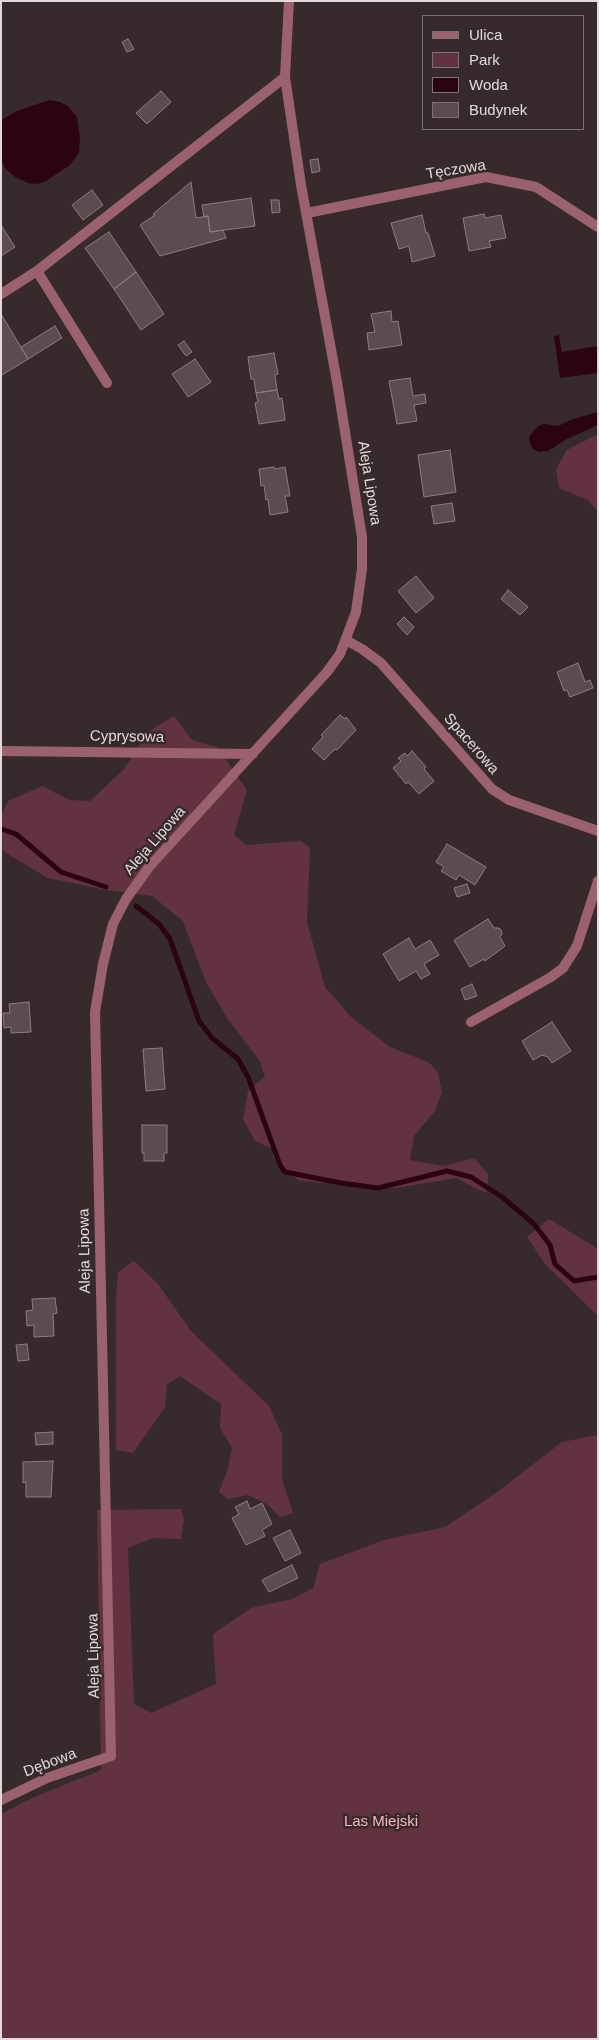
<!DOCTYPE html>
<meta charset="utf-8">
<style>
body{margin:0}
#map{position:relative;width:599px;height:2040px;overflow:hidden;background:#372a2d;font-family:Helvetica,sans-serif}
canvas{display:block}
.frame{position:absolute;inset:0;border:2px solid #e2d9db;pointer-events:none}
.legend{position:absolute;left:422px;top:15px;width:162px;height:115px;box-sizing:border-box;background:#372a2d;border:1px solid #7b7073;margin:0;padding:6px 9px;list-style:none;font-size:15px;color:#e2d9db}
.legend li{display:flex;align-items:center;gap:10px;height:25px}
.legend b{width:25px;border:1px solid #7b7073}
</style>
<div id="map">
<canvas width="599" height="2040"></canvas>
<div class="frame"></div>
<ul class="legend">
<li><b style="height:6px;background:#9c616f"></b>Ulica</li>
<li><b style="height:14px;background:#633240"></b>Park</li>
<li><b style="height:14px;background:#2c0311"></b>Woda</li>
<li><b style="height:14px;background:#5a4c4f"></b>Budynek</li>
</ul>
</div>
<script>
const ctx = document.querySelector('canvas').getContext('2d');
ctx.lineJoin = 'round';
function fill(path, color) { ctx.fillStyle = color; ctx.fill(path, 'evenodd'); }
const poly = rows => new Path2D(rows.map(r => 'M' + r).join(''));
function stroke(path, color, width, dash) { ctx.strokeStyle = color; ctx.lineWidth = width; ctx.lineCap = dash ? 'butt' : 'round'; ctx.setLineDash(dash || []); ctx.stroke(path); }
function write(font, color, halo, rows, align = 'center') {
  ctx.font = font + ' Helvetica,sans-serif'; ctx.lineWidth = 5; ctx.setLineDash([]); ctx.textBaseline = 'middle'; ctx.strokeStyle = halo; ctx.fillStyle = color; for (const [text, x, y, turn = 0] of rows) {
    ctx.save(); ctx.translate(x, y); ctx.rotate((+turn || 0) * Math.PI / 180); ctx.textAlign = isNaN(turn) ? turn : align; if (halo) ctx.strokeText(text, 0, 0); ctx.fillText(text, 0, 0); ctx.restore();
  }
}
fill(poly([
 [598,434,598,512,588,500,559,488,556,469,567,450],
 [174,716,192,740,217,747,247,790,234,835,246,845,301,841,310,848,307,922,325,987,351,1017,390,1047,430,1063,438,1073,442,1092,435,1111,414,1136,410,1160,444,1166,474,1158,488,1174,487,1193,477,1189,456,1178,396,1188,300,1181,285,1172,273,1157,273,1149,255,1141,243,1119,248,1091,265,1076,259,1060,227,1018,206,982,183,921,152,896,101,889,48,878,3,851,1,816,8,801,42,786,69,800,90,801,124,769,148,732],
 [549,1219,598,1249,598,1316,545,1264,527,1237],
 [134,1261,158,1284,191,1331,269,1406,282,1434,282,1479,293,1513,280,1517,267,1504,248,1495,228,1499,219,1492,228,1469,232,1448,220,1428,221,1404,180,1376,167,1384,165,1407,133,1453,116,1450,116,1298,118,1272],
 [598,1435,598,2039,1,2039,1,1814,32,1798,101,1770,97,1510,181,1509,184,1520,181,1539,152,1538,128,1548,134,1704,151,1713,216,1684,213,1634,251,1608,292,1599,313,1588,320,1564,384,1540,445,1527,496,1493,562,1442]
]), '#633240');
fill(poly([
 [49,100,60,102,68,106,77,117,80,138,79,153,70,165,46,181,38,184,28,183,15,177,6,169,1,160,1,120,17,111],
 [559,335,562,352,598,346,598,373,560,378,554,336],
 [598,412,598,425,565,440,548,451,539,452,533,449,530,444,529,437,538,426,544,424,558,426,573,419]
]), '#2c0311');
stroke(poly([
 [1,829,16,834,61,872,106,887],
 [136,906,159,924,170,939,199,1021,212,1038,238,1059,248,1077,280,1165,285,1172,341,1183,378,1188,447,1171,471,1177,502,1197,534,1224,550,1245,555,1264,574,1281,598,1277]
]), '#2c0311', 5);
const building = poly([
 [128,39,134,49,127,52,122,42,128,39],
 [161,91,171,102,147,124,136,113,161,91],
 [318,159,320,171,312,173,310,160,318,159],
 [191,182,196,218,208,216,210,232,223,230,226,238,160,256,140,225,155,215,153,214,191,182],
 [92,190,103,205,83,220,72,205,92,190],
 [251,198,255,226,210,232,208,216,204,217,202,205,251,198],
 [271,200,279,200,280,212,272,213,271,200],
 [484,214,485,218,501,215,506,238,489,241,491,247,469,251,463,218,484,214],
 [422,215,426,233,428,233,435,256,412,262,409,246,399,249,391,223,422,215],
 [1,225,15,247,1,256,1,225],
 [109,232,136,272,114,289,85,248,109,232],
 [136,272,164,314,141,330,114,289,136,272],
 [391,311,392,322,398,321,402,345,369,350,367,333,375,332,371,314,391,311],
 [1,314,28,359,2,375,1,373,1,314],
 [55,326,62,338,28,359,21,347,55,326],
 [184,341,192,352,186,356,178,345,184,341],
 [274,353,278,374,275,375,277,390,256,393,254,379,251,379,248,357,274,353],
 [195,359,211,382,188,397,172,374,195,359],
 [410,378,413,396,425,394,426,403,414,405,417,421,397,424,389,381,410,378],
 [277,390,279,399,282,398,285,420,259,424,255,403,258,402,256,393,277,390],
 [450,450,456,492,424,497,418,455,450,450],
 [274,467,275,469,285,467,290,496,285,496,288,512,270,515,268,499,266,500,264,485,261,486,259,469,274,467],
 [452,503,455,521,434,524,431,506,452,503],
 [416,576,434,598,416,613,398,591,416,576],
 [508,590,528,607,520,615,501,599,508,590],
 [404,617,414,627,407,635,397,624,404,617],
 [578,663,585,682,590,680,593,688,570,697,567,690,564,691,557,672,578,663],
 [340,715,345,719,346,717,356,730,337,750,335,749,324,760,312,749,323,737,321,735,340,715],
 [412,751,426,767,424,769,434,781,419,794,408,782,406,784,393,768,401,761,398,758,405,753,407,756,412,751],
 [447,844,486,867,475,885,459,875,456,880,441,871,444,867,436,862,447,844],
 [467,884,470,893,457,897,454,888,467,884],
 [488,919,494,928,499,928,501,930,502,934,500,937,505,946,485,961,484,959,470,967,454,940,488,919],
 [409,938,415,949,430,940,439,955,424,964,430,974,421,979,416,971,399,981,383,954,409,938],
 [472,984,477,996,465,1000,461,989,472,984],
 [29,1002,31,1032,11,1033,11,1027,4,1028,3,1013,10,1013,9,1004,29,1002],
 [552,1022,571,1051,552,1063,548,1057,542,1055,533,1060,522,1041,552,1022],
 [162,1048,165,1089,146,1091,143,1049,162,1048],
 [142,1125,167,1125,167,1153,164,1153,164,1161,144,1161,144,1153,142,1153,142,1125],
 [55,1298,57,1313,53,1314,54,1336,34,1337,34,1325,27,1326,26,1311,33,1310,32,1299,55,1298],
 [27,1344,29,1360,18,1361,16,1345,27,1344],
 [53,1432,53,1444,36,1445,35,1433,53,1432],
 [53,1461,51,1497,26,1497,26,1482,23,1483,23,1462,53,1461],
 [247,1501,250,1509,262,1503,272,1524,262,1530,265,1536,246,1545,232,1518,239,1514,235,1507,247,1501],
 [290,1530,301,1553,285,1561,273,1538,290,1530],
 [292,1565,298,1578,269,1592,262,1580,292,1565]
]);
fill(building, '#5a4c4f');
stroke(building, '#8d7d81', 1);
stroke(poly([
 [37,271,107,383],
 [1,294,37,271,285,77]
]), '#9c616f', 10);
stroke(poly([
 [307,213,486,177,536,187,598,227],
 [346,640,362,649,381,663,492,789,509,800,598,831],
 [1,751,253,754],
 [471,1022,551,977,563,968,577,946,598,881],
 [1,1800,47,1778,111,1756,95,1012,103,964,113,924,126,899,149,867,327,672,340,654,356,612,362,569,362,537,337,382,301,185,285,77,289,1]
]), '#9c616f', 10);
write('15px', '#e2d9db', '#372a2d', [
 ["Tęczowa",456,170,-9],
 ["Aleja Lipowa",369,483,81],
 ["Cyprysowa",127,737,1],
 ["Spacerowa",471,744,49],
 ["Aleja Lipowa",155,841,-49],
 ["Aleja Lipowa",85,1251,-91],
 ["Aleja Lipowa",94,1656,-91],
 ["Dębowa",50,1763,-21]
]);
write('15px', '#fcb3c5', '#372a2d', [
 ["Las Miejski",381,1822]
]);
</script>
